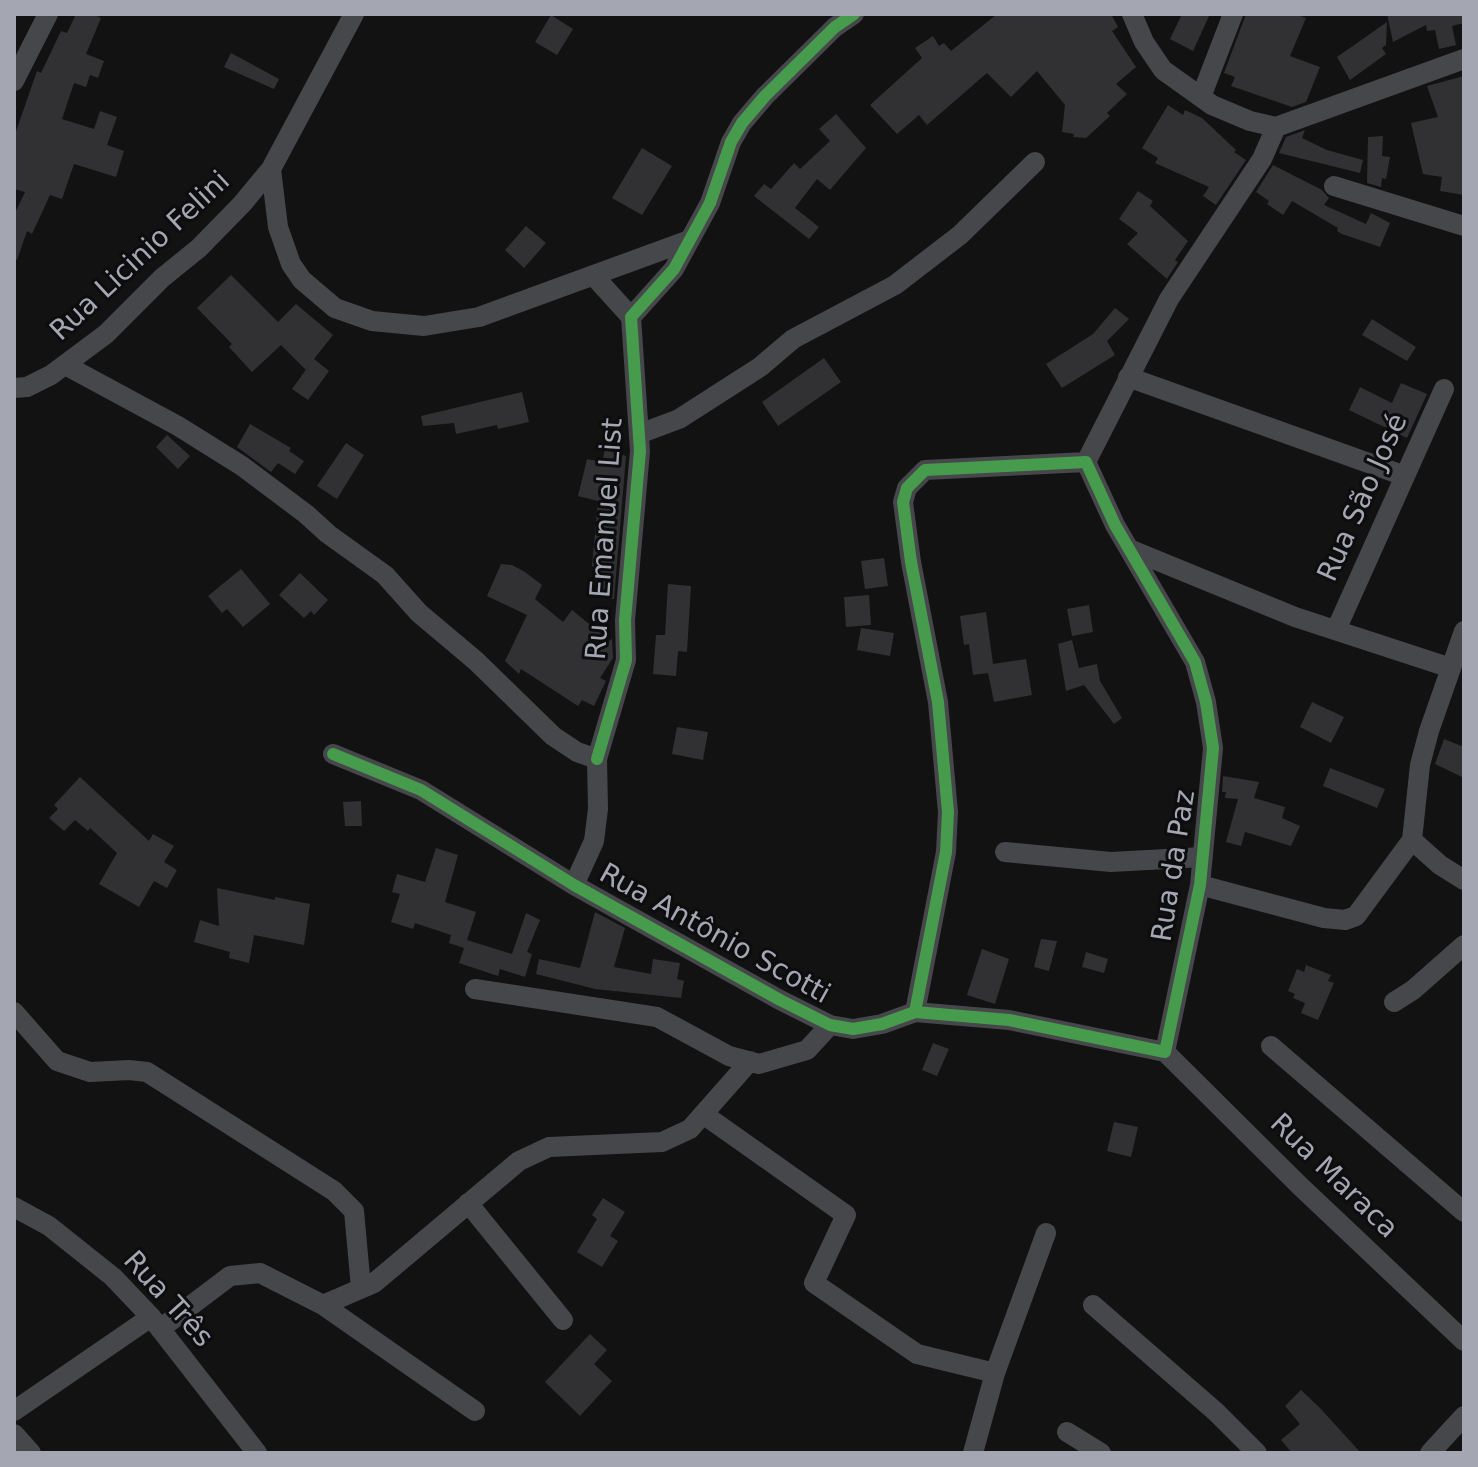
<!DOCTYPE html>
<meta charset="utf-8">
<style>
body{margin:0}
#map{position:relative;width:1478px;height:1467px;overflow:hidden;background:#121212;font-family:"DejaVu Sans",sans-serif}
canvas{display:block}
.frame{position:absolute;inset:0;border:16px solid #a4a6b2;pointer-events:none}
</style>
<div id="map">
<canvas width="1478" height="1467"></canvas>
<div class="frame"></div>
</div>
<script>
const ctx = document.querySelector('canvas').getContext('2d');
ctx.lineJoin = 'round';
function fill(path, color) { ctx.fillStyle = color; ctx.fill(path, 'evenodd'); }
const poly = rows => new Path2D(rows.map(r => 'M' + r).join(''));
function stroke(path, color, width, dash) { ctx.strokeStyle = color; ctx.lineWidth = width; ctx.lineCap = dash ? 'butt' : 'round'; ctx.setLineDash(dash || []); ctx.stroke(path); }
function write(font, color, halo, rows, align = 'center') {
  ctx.font = font + ' "DejaVu Sans",sans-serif'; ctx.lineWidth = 6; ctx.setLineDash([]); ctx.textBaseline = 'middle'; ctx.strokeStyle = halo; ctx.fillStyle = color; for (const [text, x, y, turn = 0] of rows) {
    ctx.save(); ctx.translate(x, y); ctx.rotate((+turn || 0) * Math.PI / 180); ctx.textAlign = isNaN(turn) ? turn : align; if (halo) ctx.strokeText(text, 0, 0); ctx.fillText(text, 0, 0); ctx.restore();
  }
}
fill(poly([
 [76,14,93,14,101,18,86,54,104,61,98,78,90,75,86,87,74,83,62,119,94,129,100,111,117,117,107,145,124,151,116,177,74,164,62,199,50,195,32,234,27,231,17,260,14,259,14,215,25,192,14,189,14,137,37,71,41,73,61,31,67,33],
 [997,14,1111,14,1118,27,1112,31,1136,67,1116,84,1127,94,1107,113,1110,116,1086,138,1073,137,1074,134,1062,132,1065,105,1037,71,1011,97,987,73,927,125,919,115,897,134,870,105,922,58,915,48,933,36,939,46,944,43,951,51],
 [1182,14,1210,14,1193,51,1170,39],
 [1246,14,1295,14,1306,18,1290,56,1320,67,1306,102,1292,107,1231,86,1235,77,1224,73],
 [1387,14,1464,14,1464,23,1452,26,1456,45,1439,49,1435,30,1427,31,1426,25,1393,42],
 [551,15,573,29,557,55,535,42],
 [1387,22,1386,45,1382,48,1386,54,1350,80,1337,57],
 [231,53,279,79,274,89,224,67],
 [1464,76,1464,195,1440,191,1442,177,1423,174,1411,123,1438,117,1427,86],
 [1168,105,1183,115,1185,110,1202,118,1236,150,1234,152,1246,160,1216,205,1203,196,1209,187,1155,163,1158,158,1142,148],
 [836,114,866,148,830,190,817,179,795,208,819,227,809,239,754,196,764,184,771,189,794,163,800,169,830,141,819,129],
 [1305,130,1302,138,1327,150,1363,160,1360,173,1279,153,1286,137],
 [1383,136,1382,156,1390,157,1386,179,1382,178,1381,187,1367,183,1368,137],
 [642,148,672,166,642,215,612,198],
 [1273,165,1322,190,1329,198,1324,205,1366,224,1371,213,1390,223,1380,247,1342,234,1337,231,1338,228,1292,201,1283,215,1267,204,1269,201,1256,192],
 [1138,191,1153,201,1150,206,1188,241,1175,260,1178,262,1167,279,1127,244,1138,233,1119,219],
 [526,226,546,243,524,268,505,250],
 [231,275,278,322,296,304,333,335,314,359,329,371,308,400,292,389,310,364,306,370,281,345,252,372,229,347,232,344,197,308],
 [1115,308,1129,319,1107,341,1115,355,1062,388,1046,364,1093,334],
 [1372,319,1416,347,1407,361,1362,335],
 [824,358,841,382,778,426,762,402],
 [1401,383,1427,394,1407,438,1349,410,1360,387,1392,403],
 [522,392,529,422,498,429,497,425,456,434,454,423,423,426,421,416],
 [250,424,291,448,289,451,304,461,295,474,278,463,271,472,237,447],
 [167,435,190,456,178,469,156,447],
 [346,443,364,455,337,499,317,486],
 [605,450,626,456,614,599,600,597,600,586,594,586,596,568,592,566,598,501,578,496,587,459,602,462],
 [884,558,888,586,865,589,861,561],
 [501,564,512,565,525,572,542,585,535,599,563,622,572,610,610,641,612,638,613,658,600,678,606,681,594,706,582,700,578,706,521,669,519,674,505,661,527,615,487,596],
 [241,569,270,604,243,627,227,609,222,613,208,596],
 [300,573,328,600,314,615,311,611,304,618,279,595],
 [668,584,691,586,687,652,678,651,676,676,653,674,656,635,665,635],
 [869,595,871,625,846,627,844,597],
 [1089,605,1093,632,1072,636,1067,609],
 [986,612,993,664,1026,659,1032,695,994,702,988,673,973,675,969,644,964,645,960,616],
 [861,628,894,633,890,656,857,650],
 [1072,640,1079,668,1097,664,1100,681,1122,718,1114,724,1084,685,1066,691,1058,644],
 [1312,702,1344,717,1331,743,1300,727],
 [677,727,708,732,703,760,672,754],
 [1444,739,1464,747,1464,778,1435,764],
 [1330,768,1385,789,1377,808,1323,786],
 [1223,776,1259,782,1254,798,1285,807,1282,818,1300,826,1291,846,1245,832,1241,846,1226,842,1238,799,1225,798,1226,792,1222,792],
 [80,777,149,841,153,834,174,846,164,862,177,870,167,888,154,881,139,907,99,884,117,853,90,828,88,831,75,820,64,831,49,818,58,809,54,805],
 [361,801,362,826,345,826,343,802],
 [436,848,458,855,445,902,476,912,467,940,512,954,526,913,540,920,527,952,532,954,525,977,500,969,498,976,459,963,464,948,449,943,451,935,415,923,413,929,391,922,400,894,392,892,397,874,425,882],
 [217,888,275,900,275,897,310,904,304,945,254,935,249,963,229,958,230,952,194,942,200,920,219,926],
 [595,912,625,928,614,967,651,974,653,959,680,963,677,979,684,981,681,998,595,989,536,974,539,959,580,968],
 [1041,939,1057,941,1049,971,1034,967],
 [982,949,1009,959,995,1004,967,995],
 [1086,952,1108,959,1104,973,1082,967],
 [1306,965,1331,975,1328,981,1334,983,1318,1020,1301,1013,1305,1003,1293,998,1295,994,1288,991,1297,969,1304,972],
 [933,1043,949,1049,937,1076,922,1070],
 [1114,1122,1138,1127,1131,1157,1107,1151],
 [603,1198,625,1212,610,1236,618,1241,602,1267,577,1252,597,1219,592,1215],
 [590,1334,607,1350,594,1364,612,1381,580,1416,545,1382],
 [1301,1390,1320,1408,1361,1453,1292,1453,1281,1440,1300,1424,1285,1406]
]), '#313133');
stroke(poly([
 [1132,14,1144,42,1163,70,1212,105,1250,121,1276,127,1464,59],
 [14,81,48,14],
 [1201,97,1233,14],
 [271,169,278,227,291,264,302,280,335,308,372,321,424,326,479,317,687,241],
 [1334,186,1464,226],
 [593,275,631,317],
 [67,366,178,426,242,466,306,514,328,534,385,575,419,613,476,661,553,736,577,752,597,759,598,809,594,841,574,885],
 [1128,377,1405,476],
 [14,388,27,387,51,375,106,334,162,278,199,248,242,204,271,169,354,14],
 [639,434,679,419,760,367,793,339,895,285,960,235,1035,162],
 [1086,462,1169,299,1262,159,1276,127],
 [1129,549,1295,617,1451,668],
 [1336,630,1444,389],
 [333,754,421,790,574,885,780,1000,830,1025,853,1029,882,1024,915,1012,946,852,948,812,938,702,911,562,903,502,907,488,925,470,1086,462],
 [597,759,626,660,625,620,640,451,631,317,674,269,710,203,731,142,742,123,765,96,835,27,854,14],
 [1412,840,1440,865,1464,880],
 [1005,852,1111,862,1203,857],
 [1200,885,1324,918,1345,920,1356,916,1412,840,1420,765,1429,731,1464,631],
 [475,989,657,1017,729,1056,759,1064,807,1050,830,1025],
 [1394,1002,1413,990,1464,945],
 [14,1012,57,1061,90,1072,129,1070,147,1072,334,1191,354,1211,361,1288],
 [915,1012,1009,1020,1165,1052,1200,885,1213,748,1206,702,1195,662,1115,525,1086,462],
 [1271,1046,1464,1212],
 [1165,1052,1299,1185,1464,1341],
 [703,1114,846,1215,814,1283,917,1354,995,1373],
 [468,1203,563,1320],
 [14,1207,49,1226,113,1277,151,1317,257,1453],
 [323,1305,374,1283,519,1161,549,1147,662,1142,690,1129,750,1061],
 [1093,1305,1216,1412,1257,1453],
 [160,1329,230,1276,260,1273,323,1305,475,1411],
 [14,1411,151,1317],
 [1067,1432,1101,1453],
 [14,1434,31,1453],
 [973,1453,995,1373,1046,1233],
 [1430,1453,1464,1416]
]), '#46474b', 20);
stroke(poly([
 [333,754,421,790,574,885,780,1000,830,1025,853,1029,882,1024,915,1012,946,852,948,812,938,702,911,562,903,502,907,488,925,470,1086,462,1115,525,1195,662,1206,702,1213,748,1200,885,1165,1052,1009,1020,915,1012],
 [597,759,626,660,625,620,640,451,631,317,674,269,710,203,731,142,742,123,765,96,835,27,854,14]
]), '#469c4c', 12);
write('28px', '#a4a6b2', '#0d0c0e', [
 ["Rua Licinio Felini",141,257,-43],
 ["Rua São José",1364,498,-66],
 ["Rua Emanuel List",606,539,-86],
 ["Rua da Paz",1175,866,-81],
 ["Rua Antônio Scotti",714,935,29],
 ["Rua Maraca",1333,1177,44],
 ["Rua Três",167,1300,48]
]);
</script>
